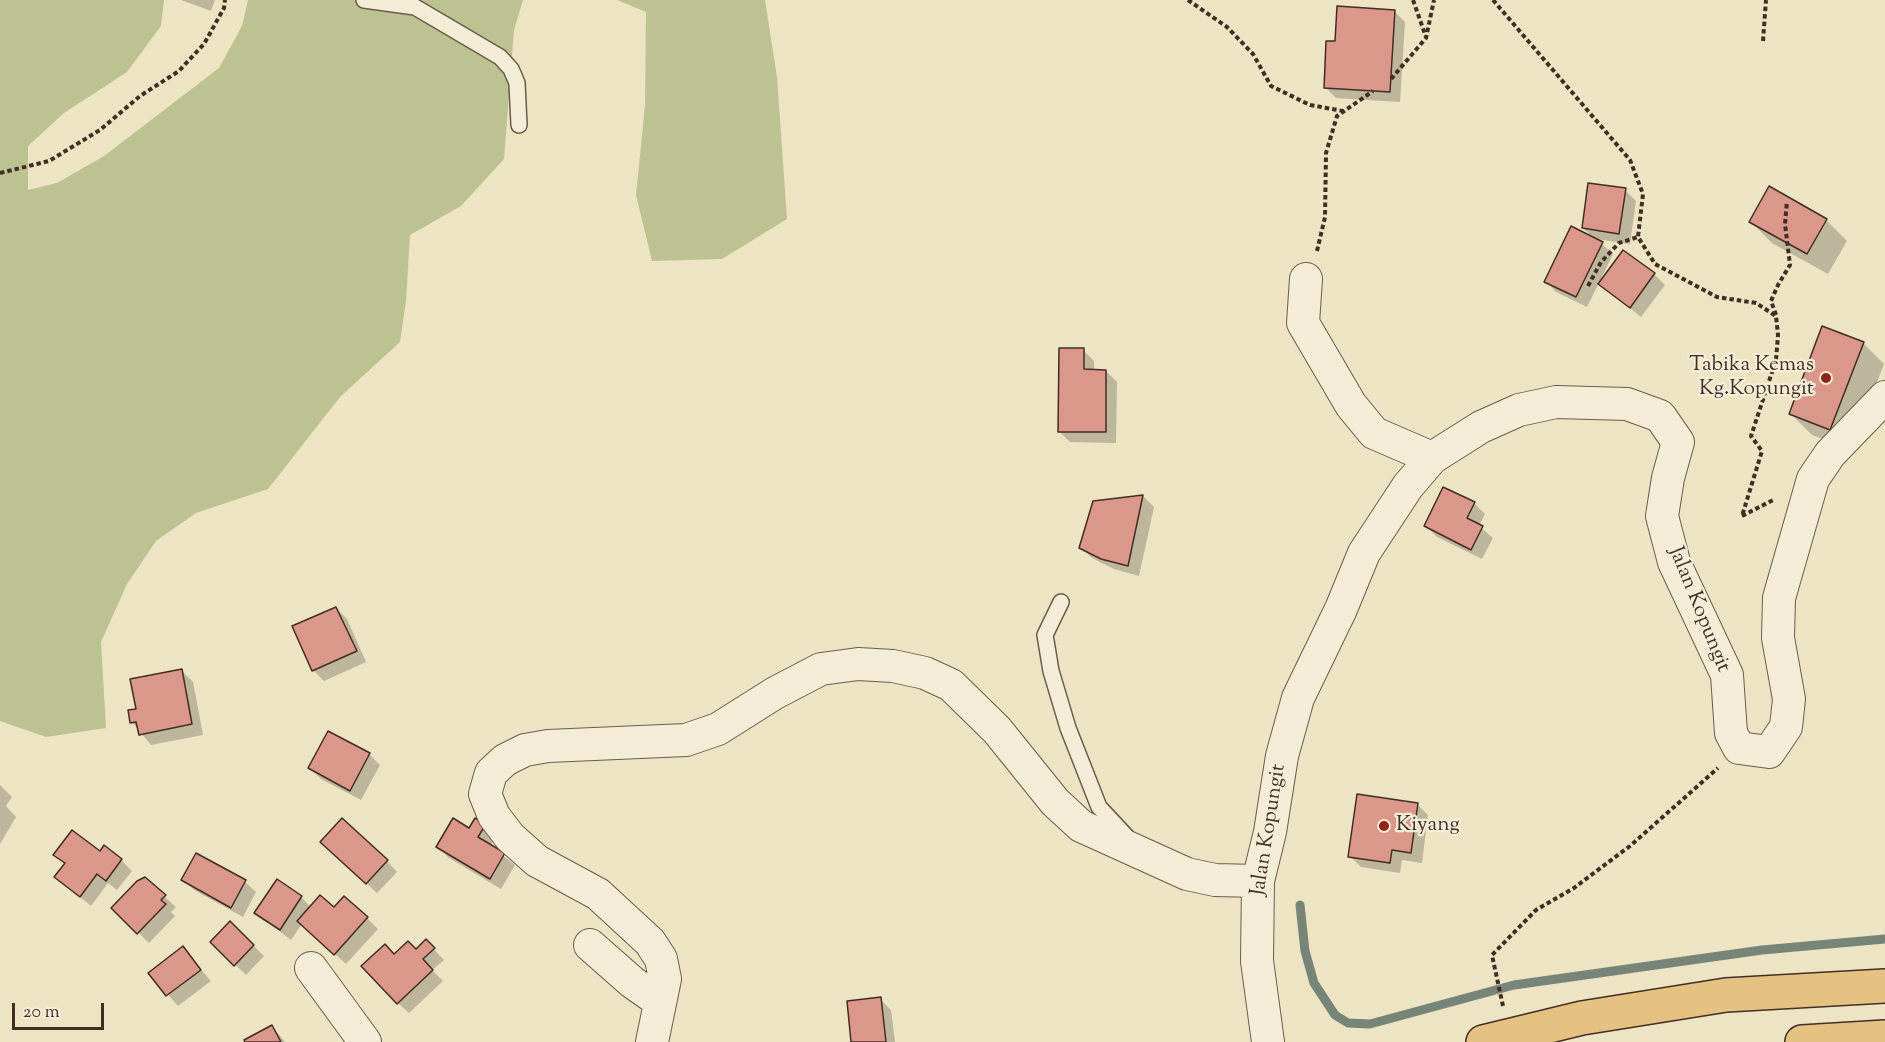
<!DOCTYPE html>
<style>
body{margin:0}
#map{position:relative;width:1885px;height:1042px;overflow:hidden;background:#ede4c3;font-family:"Sorts Mill Goudy",serif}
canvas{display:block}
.scale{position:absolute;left:12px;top:1003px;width:92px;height:27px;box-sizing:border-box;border:3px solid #422d24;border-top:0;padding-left:8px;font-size:18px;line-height:21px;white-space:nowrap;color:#422d24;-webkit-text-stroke:4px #f3edd8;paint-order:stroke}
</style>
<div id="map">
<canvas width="1885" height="1042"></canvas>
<div class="scale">20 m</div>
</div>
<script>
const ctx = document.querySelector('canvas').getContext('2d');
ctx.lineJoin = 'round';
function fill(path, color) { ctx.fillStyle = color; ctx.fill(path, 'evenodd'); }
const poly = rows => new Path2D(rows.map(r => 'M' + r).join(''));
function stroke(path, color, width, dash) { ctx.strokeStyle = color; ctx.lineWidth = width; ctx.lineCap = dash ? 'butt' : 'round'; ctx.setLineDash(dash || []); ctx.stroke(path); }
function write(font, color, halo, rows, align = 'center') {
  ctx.font = font + ' "Sorts Mill Goudy",serif'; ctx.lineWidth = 4.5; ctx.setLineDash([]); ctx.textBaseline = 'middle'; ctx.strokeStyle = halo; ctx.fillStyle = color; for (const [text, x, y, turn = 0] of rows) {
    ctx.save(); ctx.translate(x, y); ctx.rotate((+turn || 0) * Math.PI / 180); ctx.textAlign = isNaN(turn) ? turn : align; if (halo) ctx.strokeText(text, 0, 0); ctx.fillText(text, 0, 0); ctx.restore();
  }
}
fill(poly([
 [0,0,164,0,161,26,127,72,64,113,28,146,28,190,57,183,104,156,219,68,242,26,248,0,523,0,514,30,504,159,461,206,410,235,406,301,400,342,340,397,268,489,196,513,156,541,127,584,101,642,106,728,46,737,0,721],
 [617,0,765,0,777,77,787,219,722,259,652,261,636,195,645,105,646,12]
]), '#bdc390');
fill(poly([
 [181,0,215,0,211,11],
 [1394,11,1405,22,1400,102,1336,98,1325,87,1337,43],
 [1625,190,1636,201,1630,244,1596,239,1613,254,1600,281,1654,274,1665,285,1641,317,1599,283,1587,307,1556,292,1546,281,1593,237,1583,228],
 [1826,220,1847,241,1828,274,1772,243,1751,222],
 [1863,343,1884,364,1851,450,1812,435,1791,414],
 [1083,350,1094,361,1094,371,1106,371,1117,382,1116,443,1070,442,1059,431],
 [1143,496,1154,507,1139,576,1114,569,1092,558,1081,547,1094,503],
 [1474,503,1485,514,1479,526,1493,538,1482,559,1437,537,1426,526],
 [336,608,347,619,366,662,324,681,313,670],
 [182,671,193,682,203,735,151,745,132,722,138,710],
 [369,754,380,765,361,800,321,779,310,768],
 [0,785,12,797,6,806,16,817,0,844],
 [1417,804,1428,815,1422,863,1402,860,1400,873,1361,867,1350,856],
 [475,820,496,837,490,846,515,865,501,889,449,858,438,847,470,830],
 [333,852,387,861,397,872,377,893],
 [100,853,121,860,132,871,117,890,108,883,91,906,56,877,65,865,55,855],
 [197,855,245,882,256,892,243,917,194,890,183,879],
 [145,879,176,907,171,912,175,916,149,943,113,908],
 [301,897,311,907,334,909,367,918,378,929,346,964,302,924,291,940,256,913],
 [230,923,264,956,246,975,212,942],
 [426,941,444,960,432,970,443,981,409,1013,398,1003,395,956,416,951],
 [182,948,211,981,178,1006,150,974],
 [880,999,891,1010,895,1042,853,1042],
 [272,1026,285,1042,247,1042]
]), '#0003');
stroke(poly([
 [1300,905,1305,951,1314,983,1335,1015,1348,1023,1370,1024,1514,985,1762,950,1885,939]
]), '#768578', 9);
const building = poly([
 [1337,6,1395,10,1390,92,1324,88,1326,41,1335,41,1337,6],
 [1588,183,1626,188,1619,234,1582,228,1588,183],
 [1769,186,1827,219,1807,254,1749,222,1769,186],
 [1571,226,1603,242,1576,297,1544,282,1571,226],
 [1623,250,1655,273,1630,308,1598,284,1623,250],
 [1822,326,1864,342,1830,430,1789,414,1822,326],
 [1059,348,1084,348,1084,369,1106,370,1106,432,1058,432,1059,348],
 [1443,487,1475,502,1467,518,1483,526,1471,550,1424,526,1443,487],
 [1143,495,1128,566,1101,559,1079,548,1093,501,1143,495],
 [336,607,357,651,312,671,292,626,336,607],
 [182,669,192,724,139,735,136,722,130,723,128,710,136,709,130,679,182,669],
 [328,731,370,753,350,791,308,768,328,731],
 [1357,794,1418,803,1411,853,1392,850,1390,863,1348,857,1357,794],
 [342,818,388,860,366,884,320,842,342,818],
 [453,818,469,828,475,818,486,824,478,837,505,853,490,879,436,847,453,818],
 [72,830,100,851,104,845,122,859,106,881,97,874,80,897,54,877,65,863,53,855,72,830],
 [196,853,246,880,231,908,181,880,196,853],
 [145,877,166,895,161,900,166,904,137,934,111,908,137,881,145,877],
 [277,879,302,896,280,930,254,913,277,879],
 [320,895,334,907,344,896,368,917,334,955,297,921,320,895],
 [230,921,254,945,234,966,210,942,230,921],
 [426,939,435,948,423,959,433,970,397,1004,361,966,385,944,394,954,408,941,416,949,426,939],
 [183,946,201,970,166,996,148,973,183,946],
 [881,997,886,1042,851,1042,847,1001,881,997],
 [272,1025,281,1042,245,1042,244,1040,272,1025]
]);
fill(building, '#db9789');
stroke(building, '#422d24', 1.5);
const lane = poly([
 [364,0,415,7,500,57,511,69,517,83,519,125],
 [1061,602,1045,635,1051,671,1068,728,1099,807,1127,837]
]);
const street = poly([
 [1306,279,1303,323,1351,405,1374,433,1432,458],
 [590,945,632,982,659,1001],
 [311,968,365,1042],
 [652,1042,665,979,661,959,650,942,598,894,537,861,510,837,494,816,485,794,491,773,505,760,525,750,548,746,686,740,718,729,775,693,821,669,858,664,893,666,925,673,951,685,997,730,1055,802,1081,826,1187,874,1215,880,1258,881],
 [1268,1042,1257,961,1258,881,1270,832,1282,756,1298,698,1341,609,1364,553,1408,486,1432,458,1481,427,1519,410,1556,402,1627,404,1660,416,1678,442,1668,478,1662,516,1674,562,1727,675,1731,733,1739,748,1769,752,1786,727,1789,699,1778,638,1779,598,1813,479,1830,454,1885,397]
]);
const primary = poly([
 [1483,1042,1582,1018,1726,995,1885,986],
 [1802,1042,1885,1037]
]);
stroke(lane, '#6d5b4c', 18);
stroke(street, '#6d5b4c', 34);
stroke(primary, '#422d24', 36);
stroke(poly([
 [1188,0,1227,27,1253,54,1271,86,1310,105,1343,111],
 [1413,0,1426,37],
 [1493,0,1630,160,1643,194,1638,237,1655,264,1717,297,1756,303,1776,316,1778,335,1776,360,1751,436,1762,451,1742,516],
 [1763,41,1766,0],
 [1391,79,1426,38,1434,0],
 [0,173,49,161,100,130,140,96,179,71,204,44,224,8,225,0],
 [1317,251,1325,217,1326,153,1337,116,1373,91],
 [1588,286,1601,262,1619,243,1638,237],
 [1776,315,1771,301,1778,285,1790,265,1785,224,1787,201],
 [1742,516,1775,499],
 [1503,1006,1492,955,1536,910,1574,888,1630,846,1718,768]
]), '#422d24', 4, [4.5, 3]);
stroke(lane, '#f3edd8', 15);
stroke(street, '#f3edd8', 32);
stroke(primary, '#e6c282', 33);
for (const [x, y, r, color] of [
 [1826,378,6,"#8f2418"],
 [1384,826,6,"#8f2418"]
]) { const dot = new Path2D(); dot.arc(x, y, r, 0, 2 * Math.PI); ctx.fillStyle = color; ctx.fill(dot); stroke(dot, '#f3edd8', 2); }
write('21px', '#422d24', '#f3edd8', [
 ["Tabika Kemas",1814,366],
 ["Kg.Kopungit",1814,390],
 ["Kiyang",1396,826,"left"]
], 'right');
write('21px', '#422d24', '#f3edd8', [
 ["Jalan Kopungit",1698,610,68],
 ["Jalan Kopungit",1270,830,-81]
]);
</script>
